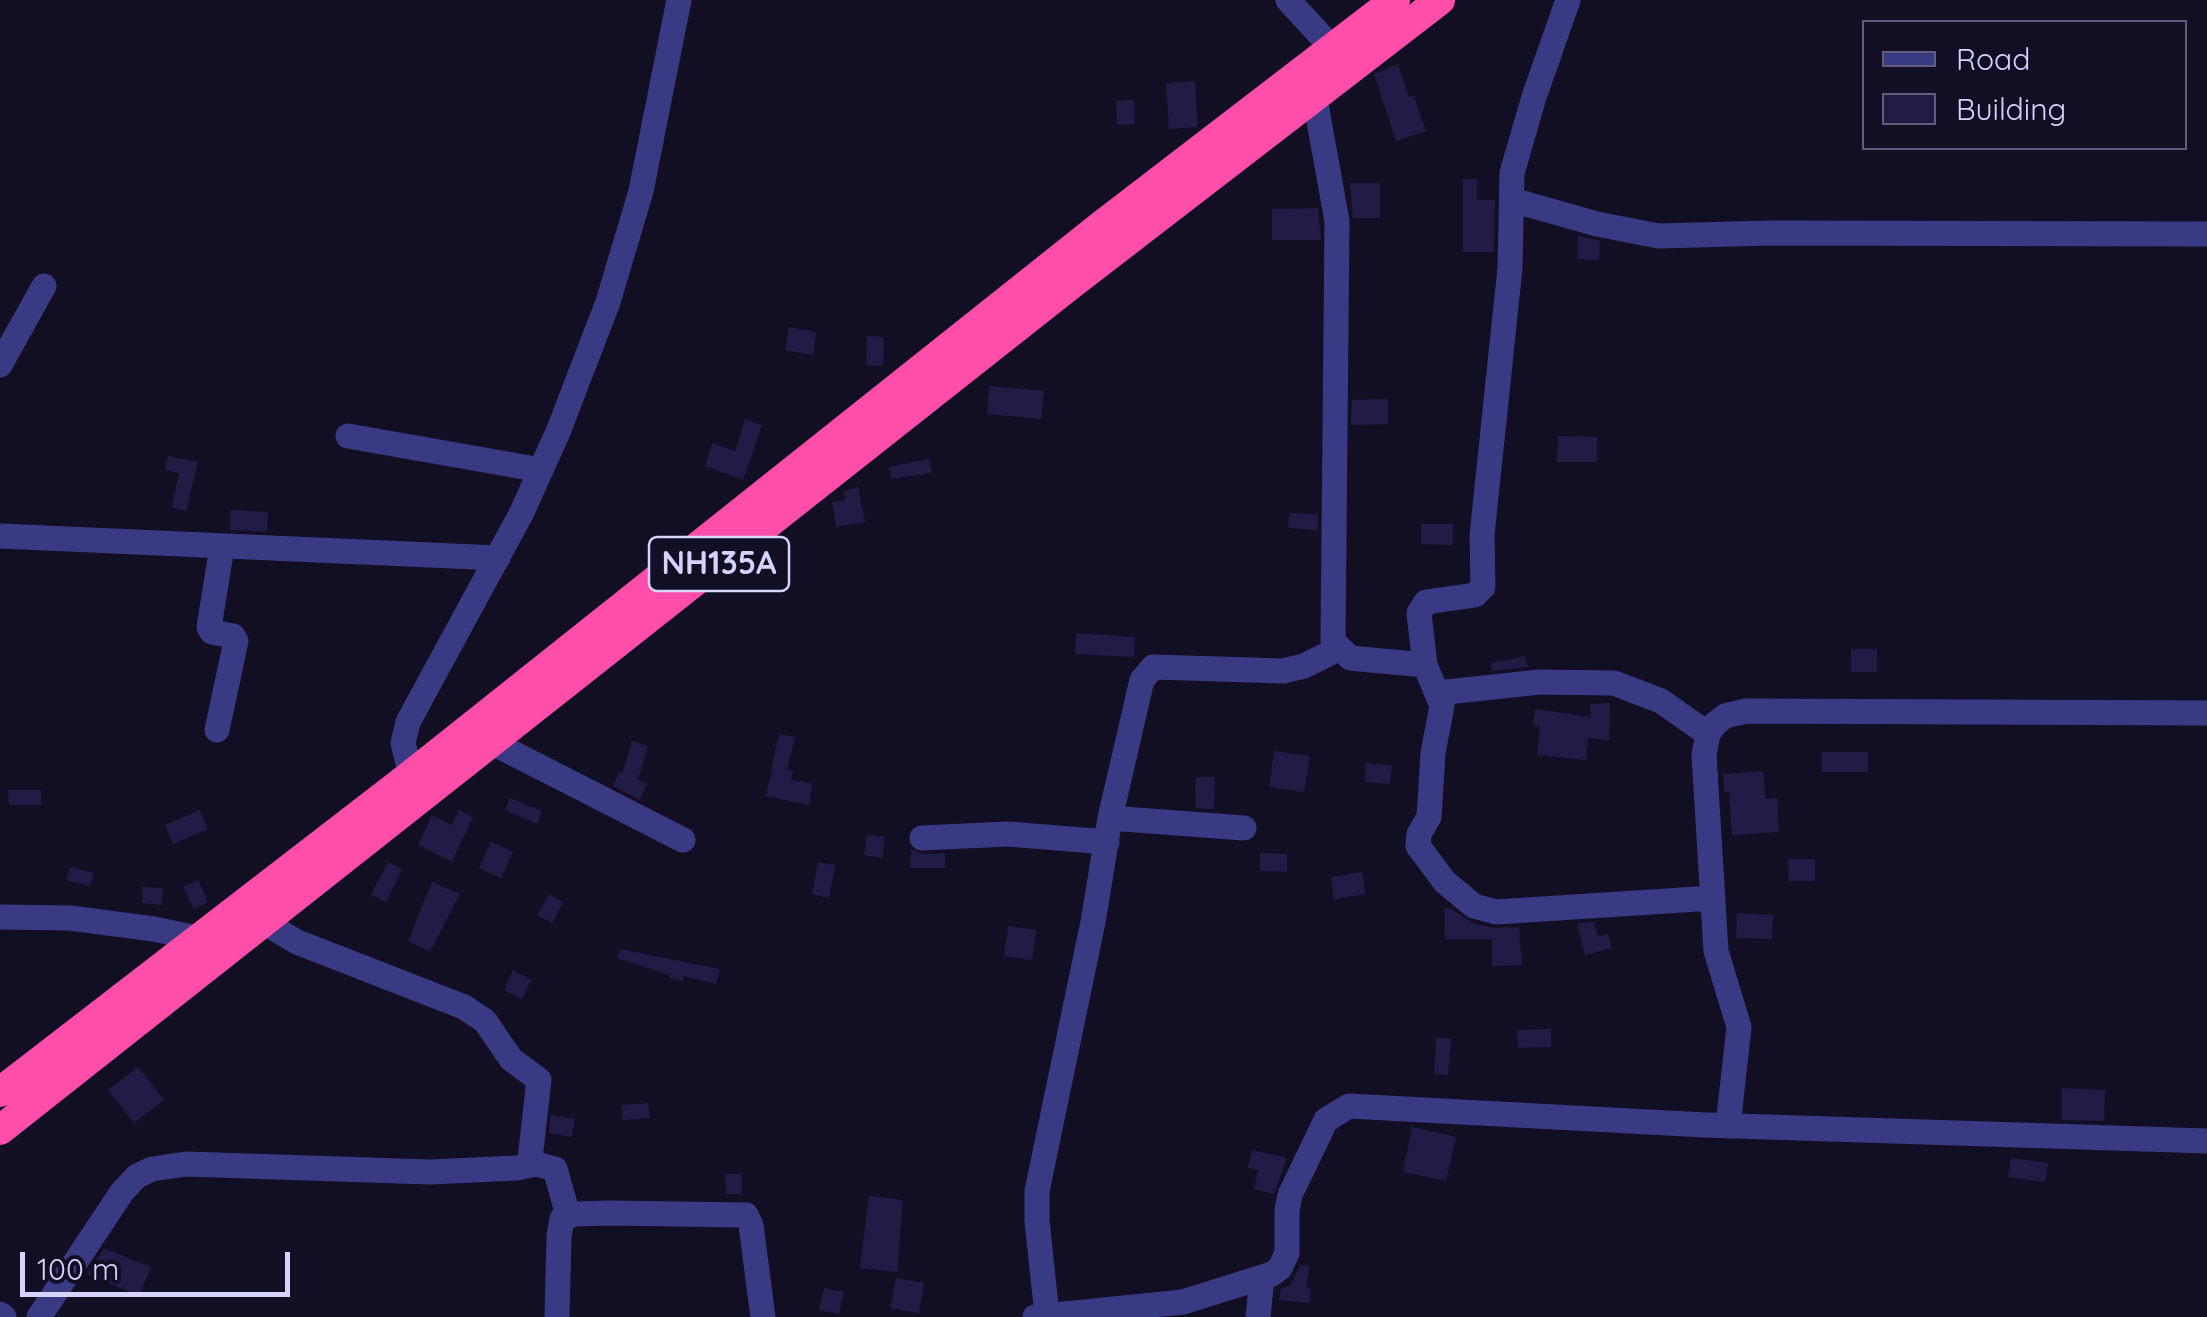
<!DOCTYPE html>
<style>
body{margin:0}
#map{position:relative;width:2207px;height:1317px;overflow:hidden;background:#120f25;font-family:Quicksand,sans-serif}
canvas{display:block}
.legend{position:absolute;left:1862px;top:20px;width:325px;height:130px;box-sizing:border-box;background:#120f25;border:2px solid #605d7c;margin:0;padding:12px 18px;list-style:none;font-size:30px;color:#d6d3ff}
.legend li{display:flex;align-items:center;gap:20px;height:50px}
.legend b{width:50px;border:2px solid #605d7c}
.scale{position:absolute;left:20px;top:1252px;width:270px;height:45px;box-sizing:border-box;border:5px solid #d6d3ff;border-top:0;padding-left:12px;font-size:30px;line-height:35px;white-space:nowrap;color:#d6d3ff;-webkit-text-stroke:8px #120f25;paint-order:stroke}
</style>
<div id="map">
<canvas width="2207" height="1317"></canvas>
<ul class="legend">
<li><b style="height:12px;background:#3a3a84"></b>Road</li>
<li><b style="height:28px;background:#221b46"></b>Building</li>
</ul>
<div class="scale">100 m</div>
</div>
<script>
const ctx = document.querySelector('canvas').getContext('2d');
ctx.lineJoin = 'round';
function fill(path, color) { ctx.fillStyle = color; ctx.fill(path, 'evenodd'); }
const poly = rows => new Path2D(rows.map(r => 'M' + r).join(''));
function stroke(path, color, width, dash) { ctx.strokeStyle = color; ctx.lineWidth = width; ctx.lineCap = dash ? 'butt' : 'round'; ctx.setLineDash(dash || []); ctx.stroke(path); }
function write(font, color, halo, rows, align = 'center') {
  ctx.font = font + ' Quicksand,sans-serif'; ctx.lineWidth = 8; ctx.setLineDash([]); ctx.textBaseline = 'middle'; ctx.strokeStyle = halo; ctx.fillStyle = color; for (const [text, x, y, turn = 0] of rows) {
    ctx.save(); ctx.translate(x, y); ctx.rotate((+turn || 0) * Math.PI / 180); ctx.textAlign = isNaN(turn) ? turn : align; if (halo) ctx.strokeText(text, 0, 0); ctx.fillText(text, 0, 0); ctx.restore();
  }
}
fill(poly([
 [1398,64,1409,97,1414,96,1426,131,1396,141,1374,74],
 [1195,81,1198,127,1169,129,1166,83],
 [1134,100,1135,124,1117,125,1116,101],
 [1463,179,1477,179,1477,200,1495,200,1494,252,1463,252],
 [1350,183,1380,183,1380,218,1353,218],
 [1318,208,1321,240,1272,240,1272,209],
 [1578,236,1600,241,1599,260,1577,259],
 [789,327,816,332,813,355,785,350],
 [867,336,884,337,883,366,866,365],
 [989,386,1044,391,1041,419,987,414],
 [1388,399,1388,424,1351,425,1352,400],
 [745,419,762,425,743,480,705,466,712,443,735,451],
 [1558,436,1597,437,1597,462,1557,462],
 [168,456,198,462,186,511,172,508,179,473,165,470],
 [929,459,932,473,891,479,889,467],
 [858,487,865,522,836,527,832,502,846,500,843,492],
 [231,510,268,512,267,532,230,530],
 [1289,513,1318,514,1318,530,1288,528],
 [1421,524,1453,524,1453,545,1421,544],
 [1076,633,1135,637,1134,657,1075,654],
 [1851,649,1877,649,1877,672,1851,672],
 [1525,656,1528,667,1492,671,1491,663],
 [1610,703,1609,740,1588,738,1586,760,1537,755,1540,726,1533,725,1535,709,1591,717,1590,704],
 [779,734,795,737,787,770,793,771,791,780,812,783,809,805,766,796],
 [632,741,648,746,638,780,647,784,640,800,613,786,619,772,622,774],
 [1274,751,1310,756,1304,792,1269,787],
 [1822,752,1868,752,1868,772,1822,772],
 [1366,763,1392,765,1390,784,1365,782],
 [1763,771,1766,799,1777,798,1779,832,1732,835,1729,792,1724,792,1723,774],
 [1196,777,1215,777,1214,809,1195,808],
 [8,790,41,790,41,805,9,805],
 [510,798,542,811,537,824,505,810],
 [200,810,208,829,173,844,165,825],
 [459,810,473,817,452,862,418,845,432,815,452,825],
 [867,835,885,837,882,858,864,855],
 [491,842,513,852,501,878,479,868],
 [911,849,922,854,945,853,945,868,910,868],
 [1260,853,1287,854,1287,872,1260,871],
 [1788,859,1815,859,1815,881,1789,881],
 [388,862,402,869,386,902,371,895],
 [818,862,835,865,829,898,812,894],
 [70,867,94,873,90,886,66,880],
 [1362,872,1366,894,1334,899,1331,877],
 [198,880,208,902,194,909,183,887],
 [432,882,460,894,430,952,408,941],
 [143,887,163,888,162,905,142,903],
 [549,894,563,902,552,923,537,915],
 [1444,909,1452,909,1474,924,1496,928,1519,927,1522,965,1492,966,1492,939,1445,939],
 [1737,913,1773,915,1772,939,1736,938],
 [1594,922,1598,936,1608,934,1612,948,1585,955,1577,923],
 [1008,926,1036,930,1032,960,1004,956],
 [620,949,720,969,716,984,684,976,683,981,669,978,669,975,617,958],
 [513,970,531,980,522,999,504,990],
 [1551,1029,1551,1047,1518,1048,1517,1030],
 [1436,1037,1451,1039,1448,1075,1434,1074],
 [138,1067,164,1100,134,1123,108,1090],
 [2062,1088,2105,1090,2104,1121,2062,1120],
 [648,1103,650,1118,623,1120,622,1105],
 [551,1115,575,1119,572,1137,549,1133],
 [1412,1127,1456,1137,1446,1181,1403,1172],
 [1252,1150,1287,1158,1274,1194,1254,1189,1258,1170,1248,1168],
 [2011,1158,2048,1163,2045,1182,2008,1177],
 [725,1174,742,1174,742,1194,726,1194],
 [869,1196,903,1200,897,1272,860,1268],
 [104,1248,151,1267,139,1296,87,1274],
 [1300,1265,1310,1266,1306,1287,1311,1288,1310,1303,1279,1300,1281,1288,1290,1286],
 [896,1278,924,1283,919,1313,890,1308],
 [824,1288,844,1292,839,1314,819,1310]
]), '#221b46');
stroke(poly([
 [1288,0,1333,49],
 [1568,0,1534,97,1512,173,1510,268,1482,535,1483,587,1475,595,1426,602,1419,613,1425,665,1442,706,1433,753,1429,817,1419,834,1418,846,1445,882,1474,906,1496,912,1713,898],
 [1315,99,1337,221,1333,641,1350,658,1425,665],
 [1512,200,1597,224,1658,236,1770,233,2207,234],
 [0,365,44,286],
 [348,436,541,470],
 [0,536,498,558],
 [1438,693,1539,682,1614,683,1661,701,1708,734],
 [217,730,236,641,233,636,212,632,209,627,222,547],
 [493,743,683,840],
 [411,775,403,743,408,722,521,514,558,432,608,302,641,191,679,0],
 [1110,818,1142,680,1153,667,1283,671,1304,666,1338,649],
 [922,838,1008,834,1107,842],
 [0,917,70,918,154,929,201,939],
 [265,923,297,942,464,1007,485,1021,511,1059,539,1080,530,1159,536,1164,555,1169,568,1215],
 [1728,1126,1739,1027,1716,951,1704,755,1708,734,1715,724,1725,716,1746,711,2207,713],
 [0,1314,4,1317],
 [1047,1315,1037,1221,1037,1191,1093,922,1110,818,1244,828],
 [39,1317,122,1192,137,1176,152,1169,186,1164,430,1172,517,1168,536,1164],
 [557,1317,559,1236,562,1219,574,1214,609,1213,746,1215,751,1225,763,1317],
 [1035,1317,1183,1302,1272,1274,1280,1268,1287,1253,1287,1210,1290,1195,1326,1120,1349,1106,1705,1125,2207,1141],
 [1258,1317,1262,1277]
]), '#3a3a84', 25);
stroke(poly([
 [0,1092,411,775,1102,225,1395,0],
 [0,1130,1069,286,1440,0]
]), '#ff4eaa', 30);
for (const [x, y, w] of [
 [719,564,140]
]) { const box = new Path2D(); box.roundRect(x - w / 2, y - 27, w, 54, 8); ctx.fillStyle = '#120f25'; ctx.fill(box); stroke(box, '#d6d3ff', 2.5); }
write('bold 32px', '#d6d3ff', null, [
 ["NH135A",719,564]
]);
</script>
